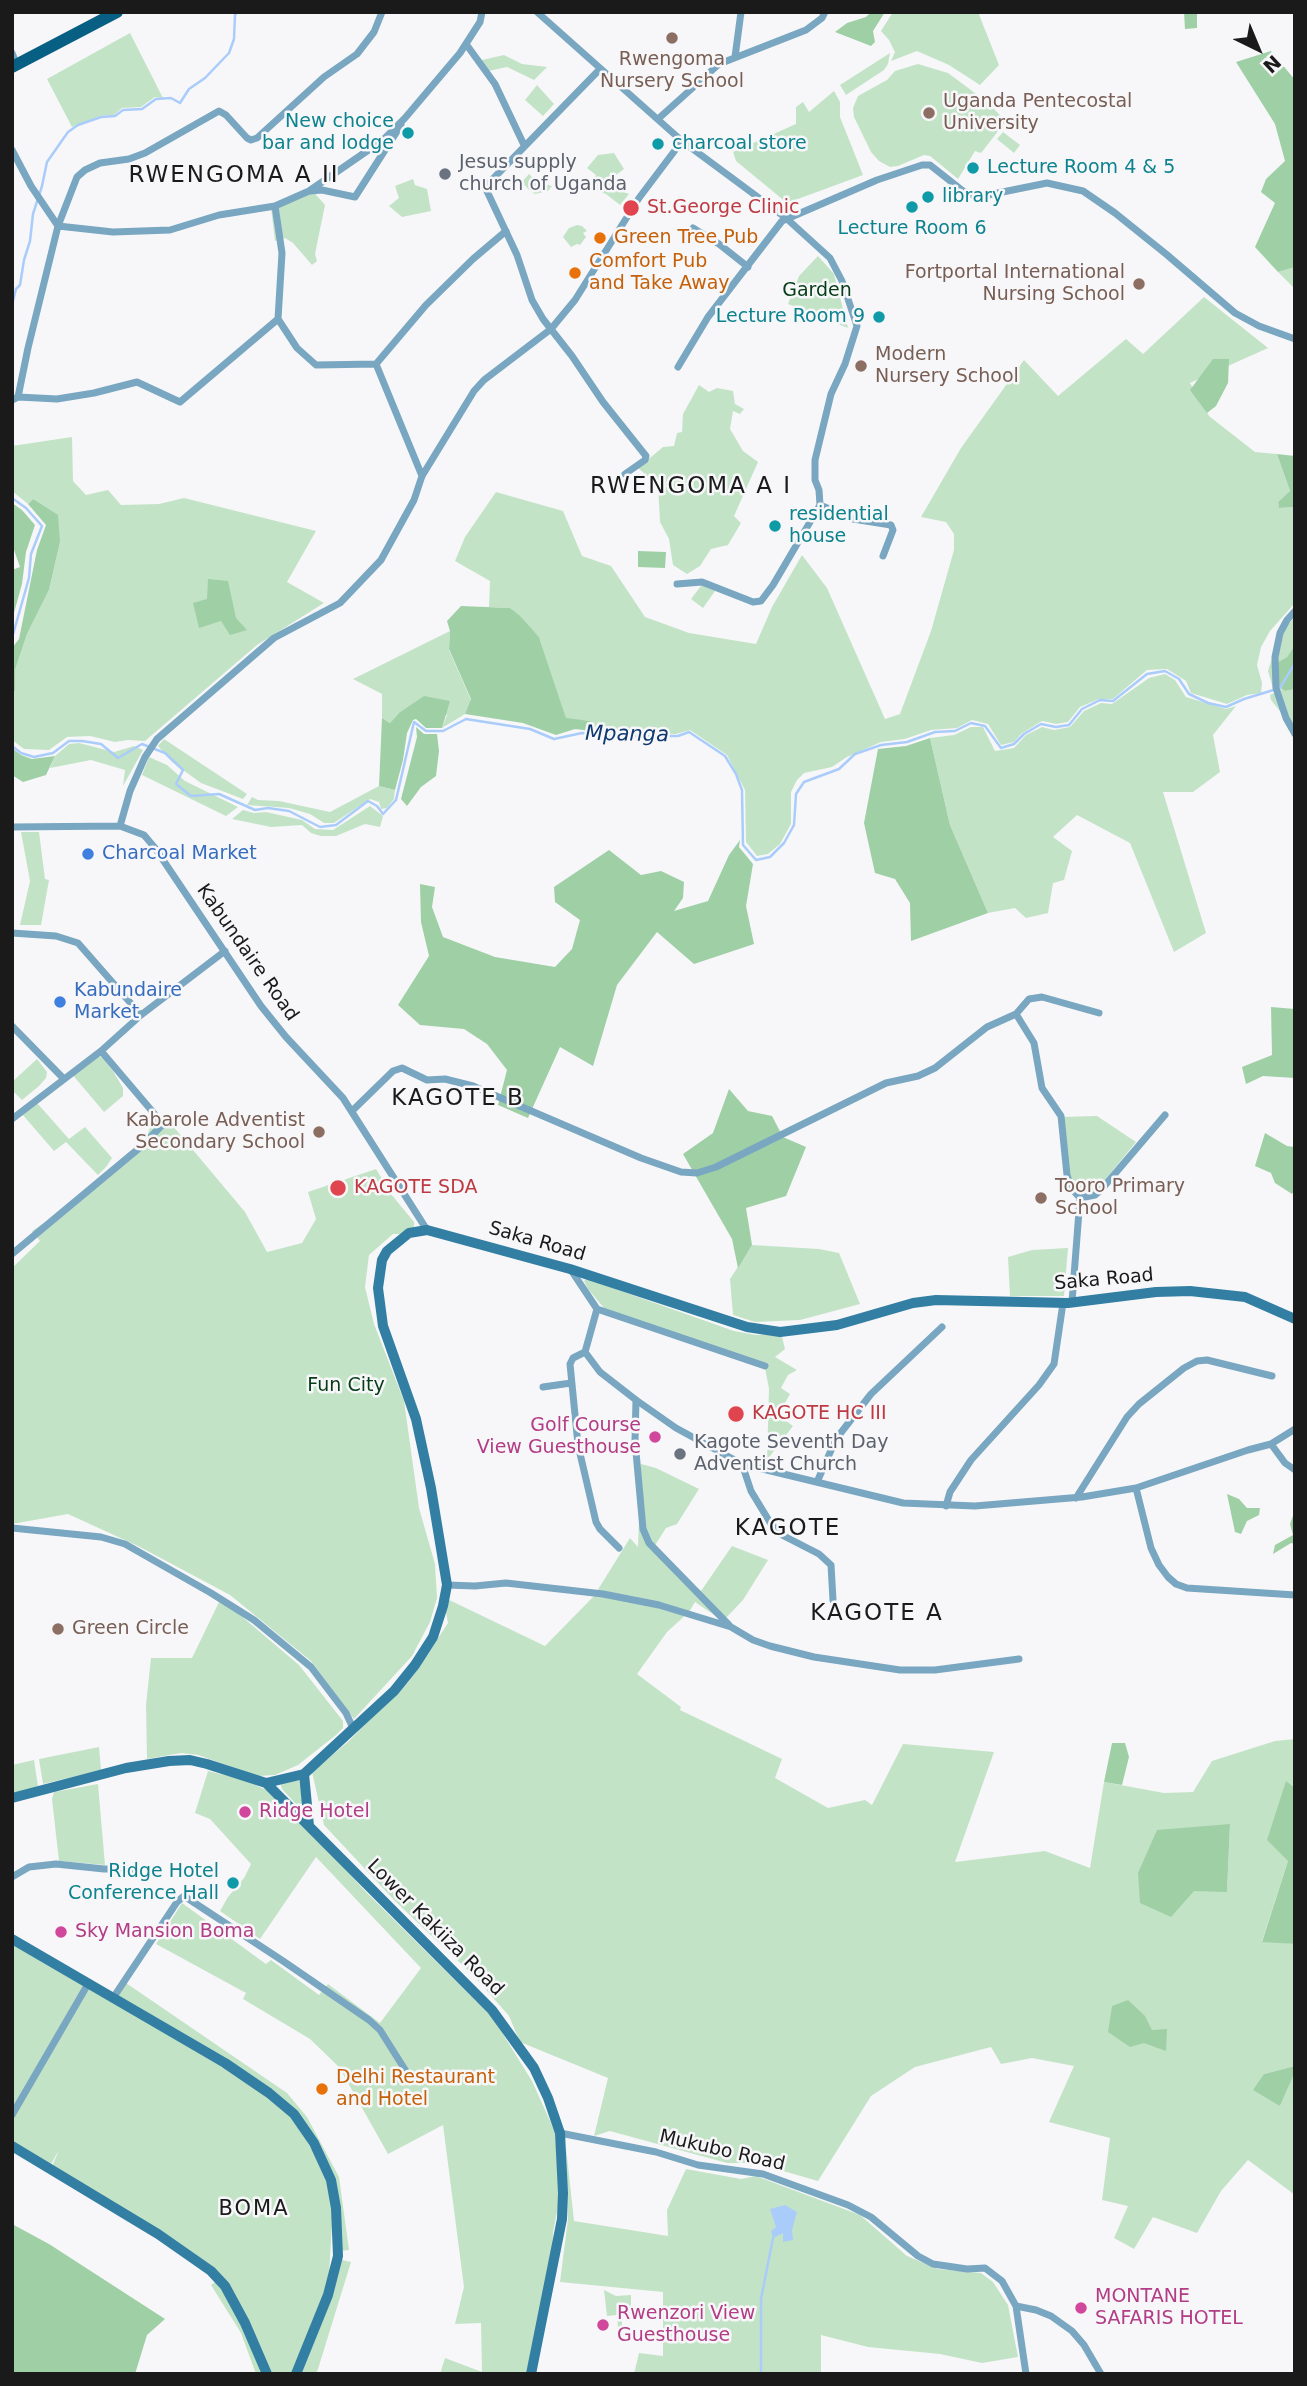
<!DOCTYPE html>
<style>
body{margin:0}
#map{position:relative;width:1307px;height:2386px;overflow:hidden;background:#f7f7f9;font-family:"DejaVu Sans",sans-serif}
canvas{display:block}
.frame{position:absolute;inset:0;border:14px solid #1a1a1b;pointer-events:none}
.north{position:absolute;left:1223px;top:14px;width:70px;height:70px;-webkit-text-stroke:5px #f7f7f9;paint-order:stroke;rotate:137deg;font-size:19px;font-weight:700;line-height:28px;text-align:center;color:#1a1a1b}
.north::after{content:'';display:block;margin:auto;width:24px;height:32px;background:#1a1a1b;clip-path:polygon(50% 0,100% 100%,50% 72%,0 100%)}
</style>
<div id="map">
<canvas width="1307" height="2386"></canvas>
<div class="frame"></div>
<div class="north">N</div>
</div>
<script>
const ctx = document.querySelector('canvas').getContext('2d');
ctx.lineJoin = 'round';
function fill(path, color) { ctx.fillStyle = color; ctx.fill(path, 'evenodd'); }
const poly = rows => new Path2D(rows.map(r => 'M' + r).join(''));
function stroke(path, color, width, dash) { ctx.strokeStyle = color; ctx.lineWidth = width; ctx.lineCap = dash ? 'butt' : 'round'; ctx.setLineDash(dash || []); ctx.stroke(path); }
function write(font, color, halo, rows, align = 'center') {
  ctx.font = font + ' "DejaVu Sans",sans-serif'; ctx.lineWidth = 5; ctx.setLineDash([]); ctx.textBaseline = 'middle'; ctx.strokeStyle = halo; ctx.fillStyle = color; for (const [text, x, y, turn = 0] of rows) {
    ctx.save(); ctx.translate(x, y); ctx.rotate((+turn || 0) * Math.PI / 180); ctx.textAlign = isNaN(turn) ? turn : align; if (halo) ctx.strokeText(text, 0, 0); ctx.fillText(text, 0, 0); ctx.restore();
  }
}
fill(poly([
 [893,12,978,12,999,65,980,85,949,65,917,51,891,61,895,52,889,40,881,31],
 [130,33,163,98,155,97,141,107,122,108,114,115,100,116,72,127,47,79],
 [890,53,888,64,884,70,846,95,840,85],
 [504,55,522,64,547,67,534,80,507,67,484,72,482,60],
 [918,64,948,73,987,102,1006,121,981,153,975,151,958,179,930,156,924,155,898,166,890,167,879,161,871,152,854,117,853,108,858,96,887,80,895,71],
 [537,85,554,104,543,116,525,100],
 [834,91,840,102,840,117,863,175,787,203,736,161,733,152,796,124,796,107,803,102,809,112],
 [1003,132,1020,145,1014,153,997,139],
 [614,153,624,169,612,178,624,192,629,194,620,205,606,194,589,187,596,175,587,168,598,155],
 [529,174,537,182,552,186,548,191,535,194,528,189,522,182],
 [413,179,415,185,427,189,431,211,402,217,389,206,399,198,395,186],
 [311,189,325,205,315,254,317,261,312,265,293,243,285,238,275,241,271,208],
 [577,225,582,226,587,231,583,233,586,237,580,245,577,244,571,247,563,237,569,228],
 [818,256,834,274,848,328,788,304,799,276],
 [1295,267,1295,289,1278,272],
 [1204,297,1268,348,1190,383,1209,416,1255,452,1277,454,1290,491,1278,502,1279,508,1295,507,1295,603,1270,631,1261,647,1257,665,1262,683,1261,693,1247,695,1227,704,1191,693,1186,681,1167,669,1147,670,1113,699,1099,699,1080,707,1068,722,1056,724,1042,721,1021,734,1014,742,1001,745,988,724,972,720,957,728,931,730,905,739,881,742,847,757,832,767,804,773,797,780,791,792,791,824,780,844,768,854,757,856,746,842,745,790,727,755,690,730,676,734,606,733,591,731,593,724,590,721,566,719,539,637,510,608,489,607,490,581,455,561,465,537,496,492,563,511,582,556,611,566,645,617,689,633,756,644,772,607,802,555,827,588,885,719,900,714,931,631,954,550,954,534,946,522,921,517,961,448,1024,360,1058,396,1126,339,1143,354],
 [699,385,709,392,717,388,733,391,735,404,744,409,740,414,733,411,730,429,743,451,758,462,734,516,741,523,728,545,711,549,700,566,687,574,673,565,669,539,660,522,658,485,638,468,663,447,674,446,677,433,682,432,683,414],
 [72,437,73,481,86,495,108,490,121,505,159,504,184,498,316,531,287,582,324,603,257,645,145,741,128,740,115,742,90,736,67,737,49,750,24,749,12,740,12,693,15,691,15,670,27,634,49,590,60,542,33,499,28,504,12,491,12,446],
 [704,582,715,591,703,608,691,599],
 [1295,617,1295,645,1287,657,1271,666,1276,678,1273,688,1268,671,1273,655,1283,630],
 [450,631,449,650,471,700,465,714,442,728,447,715,399,713,390,723,382,718,382,694,353,679],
 [1165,674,1175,680,1186,697,1226,709,1236,706,1213,735,1220,772,1193,792,1163,792,1206,933,1174,952,1130,843,1077,815,1053,837,1072,851,1064,880,1053,883,1048,913,1026,918,1015,908,988,913,950,825,930,738,954,735,971,727,983,727,995,751,1014,748,1026,735,1042,727,1054,730,1070,727,1084,711,1101,703,1112,704,1149,678],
 [1282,689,1285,691,1295,689,1295,730,1271,700,1270,695],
 [164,739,247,794,243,799,201,783,172,762,158,746],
 [79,743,114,752,134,746,143,750,123,786,125,770,91,760,50,768,55,756,69,744],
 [149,757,167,765,185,781,238,807,226,816,142,775],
 [379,786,395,790,394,799,387,808,381,809,379,802,370,799,334,823,324,823,310,814,289,808,247,805,252,797,258,800,279,801,330,812],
 [370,806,383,816,380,827,365,824,336,836,321,836,311,833,302,825,271,827,232,819,243,810,254,813,266,812,302,820,315,829,333,830],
 [21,832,39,832,45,879,49,880,41,925,20,925,30,881],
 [97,1056,102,1057,113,1071,123,1088,123,1096,104,1112,71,1073],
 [37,1059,47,1072,46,1078,39,1086,22,1100,12,1090,12,1082],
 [37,1103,69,1139,85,1127,112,1158,106,1167,98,1175,66,1142,54,1151,22,1114],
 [1097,1116,1136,1142,1096,1191,1075,1190,1063,1157,1061,1117],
 [153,1119,167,1119,245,1212,267,1252,302,1243,316,1219,308,1192,376,1169,391,1194,414,1222,414,1227,400,1234,393,1234,369,1255,365,1287,374,1324,404,1401,419,1508,435,1564,437,1598,430,1622,412,1656,354,1719,311,1661,230,1595,140,1547,68,1514,12,1524,12,1268,40,1241,32,1231,50,1219,129,1152,138,1147,146,1139],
 [752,1245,819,1249,839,1253,860,1304,800,1320,755,1322,733,1315,730,1279],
 [1068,1248,1064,1296,1010,1296,1008,1257,1032,1250],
 [587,1279,734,1331,756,1335,781,1333,785,1349,775,1357,797,1370,788,1375,781,1388,790,1394,778,1415,793,1426,767,1460,769,1389,765,1368,604,1308,588,1289,584,1281],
 [641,1464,656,1468,699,1489,677,1524,666,1528,652,1550,701,1591,732,1546,768,1560,743,1600,723,1621,695,1602,689,1612,667,1632,637,1674,681,1707,680,1710,782,1759,775,1778,828,1808,865,1800,872,1805,903,1744,994,1752,955,1862,1045,1851,1090,1868,1104,1782,1164,1793,1193,1792,1212,1761,1275,1741,1295,1739,1295,1788,1287,1782,1288,1861,1262,1941,1295,1944,1295,2066,1264,2074,1280,2106,1295,2072,1295,2195,1248,2160,1221,2191,1197,2233,1153,2217,1134,2249,1114,2238,1128,2206,1102,2200,1110,2138,1049,2122,1074,2066,1032,2058,1001,2064,991,2047,915,2067,871,2096,818,2181,755,2163,727,2163,610,2131,594,2136,608,2078,520,2042,509,2016,475,1977,395,1901,324,1825,312,1772,349,1741,415,1673,448,1623,443,1597,545,1646,594,1596,630,1538,638,1547],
 [1230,1824,1227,1891,1194,1891],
 [219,1602,233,1609,299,1665,343,1721,343,1728,336,1735,298,1765,275,1775,258,1776,198,1755,181,1753,147,1759,146,1705,151,1658,192,1658],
 [99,1747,101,1770,43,1784,39,1759],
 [34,1760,38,1786,12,1795,12,1765],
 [208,1771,245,1780,266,1790,317,1838,365,1891,493,2018,532,2081,555,2132,560,2197,553,2232,552,2263,526,2374,440,2374,445,2358,482,2372,481,2323,455,2324,464,2287,443,2125,388,2154,339,2067,310,2039,243,1999,246,1993,156,1944,182,1903,266,1964,271,1960,319,1995,328,1984,380,2023,421,1968,316,1857,260,1939,220,1911,228,1897,244,1878,251,1864,210,1819,195,1813],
 [299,1780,306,1815,282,1789,280,1782],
 [98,1784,105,1865,59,1861,52,1799,54,1792],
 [12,1944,268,2093,294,2117,328,2180,333,2207,328,2291,299,2362,290,2374,267,2374,213,2273,51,2169,59,2150,50,2166,12,2143],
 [126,1983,287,2093,307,2117,339,2177,349,2250,341,2251,340,2211,295,2112,117,1995],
 [566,2147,574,2221,668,2236,667,2210,686,2169,741,2179,756,2176,860,2215,907,2256,938,2269,981,2273,993,2282,1008,2305,1018,2357,982,2363,940,2354,868,2347,821,2335,821,2374,634,2374,639,2353,663,2356,663,2292,560,2282,568,2219],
 [338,2259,351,2262,318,2369,316,2374,295,2374],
 [217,2281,223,2287,264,2374,256,2374,241,2333,211,2285],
 [604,2290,616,2296,631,2295,631,2313,622,2315,622,2328,618,2328,617,2315,607,2316]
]), '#c3e3c7');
fill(poly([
 [871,12,885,12,873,31,875,42,871,46,835,32,847,23,866,17],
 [1184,12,1199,12,1197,14,1197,28,1185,29],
 [1271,51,1295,80,1295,267,1278,272,1255,247,1275,203,1261,192,1266,179,1285,161,1275,124,1236,62],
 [1213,359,1229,359,1228,383,1216,406,1207,413,1190,390],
 [1277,454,1295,456,1295,507,1279,508,1278,502,1290,491],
 [33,499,58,515,60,542,49,590,27,634,15,670,15,691,12,693,12,648,19,639,37,550,46,525,28,504],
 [12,503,22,510,35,525,26,552,22,584,12,620,12,570,20,567,12,544],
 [638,551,666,552,665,568,638,567],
 [208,579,228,581,236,618,247,630,230,635,221,621,199,628,193,603,207,599],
 [461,606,510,608,520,616,539,637,566,718,590,721,593,724,591,731,575,729,556,735,523,723,465,714,471,699,449,649,450,631,447,621],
 [1295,645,1295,689,1285,691,1276,685,1276,678,1271,666,1287,657],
 [424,696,450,701,442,728,426,728,416,719,413,720,407,733,403,760,395,790,379,786,382,718,390,723,399,713],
 [416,727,424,734,437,734,439,751,436,776,421,787,407,806,401,799,417,737],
 [930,738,950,825,988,913,911,941,910,903,895,879,875,873,864,823,878,749,906,746],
 [12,748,21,755,32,759,55,756,46,775,23,782,12,775],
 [740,840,739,847,753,864,746,906,754,944,694,964,657,932,617,985,593,1066,560,1047,528,1118,498,1105,507,1070,487,1044,464,1029,420,1025,398,1005,429,956,421,922,420,884,435,887,432,907,443,937,495,957,555,967,572,949,580,920,555,902,554,887,609,850,641,875,661,871,684,882,683,898,674,911,708,901,729,855],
 [1271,1007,1295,1009,1295,1078,1263,1076,1246,1084,1242,1067,1272,1055],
 [729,1089,748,1111,772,1116,783,1137,806,1147,786,1196,746,1208,752,1245,738,1268,732,1239,683,1154,713,1133],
 [1265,1133,1287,1146,1295,1147,1295,1189,1292,1194,1275,1183,1271,1173,1255,1166],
 [1227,1494,1239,1499,1247,1508,1260,1508,1259,1515,1247,1521,1241,1534,1235,1532],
 [1295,1510,1295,1544,1291,1543,1273,1554,1275,1545,1293,1535,1290,1524],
 [1112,1743,1125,1743,1129,1757,1122,1785,1104,1782],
 [1286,1781,1295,1788,1295,1944,1262,1942,1288,1861,1267,1840],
 [1230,1824,1227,1892,1194,1891,1171,1917,1140,1903,1138,1873,1157,1830],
 [1128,2000,1145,2016,1152,2030,1167,2029,1166,2051,1144,2043,1130,2047,1108,2032,1112,2006],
 [1295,2066,1295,2072,1280,2106,1253,2090,1264,2074],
 [12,2224,49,2244,165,2319,147,2335,135,2374,12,2374]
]), '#9fcfa5');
fill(poly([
 [785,2205,797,2212,792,2230,793,2240,783,2242,783,2233,773,2238,771,2231,776,2227,770,2209]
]), '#aaccfb');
stroke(poly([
 [12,305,16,289,20,285,24,260,30,241,33,214,42,186,47,162,68,132,78,125,101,117,115,116,123,110,142,109,156,99,171,98,180,103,189,89,205,78,229,53,234,39,235,15,237,12],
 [12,498,26,508,42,526,31,554,29,578,12,638],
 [12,746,21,753,34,757,53,753,69,741,82,741,101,744,118,758,142,744,165,753,183,770,176,784,191,796,219,794,255,810,268,808,289,811,320,827,336,825,368,801,377,806,383,814,396,800,414,722,426,731,443,731,466,719,530,729,554,739,582,733,605,736,678,736,689,732,725,756,736,774,742,790,743,845,756,860,770,857,784,843,794,825,796,794,804,782,839,769,855,754,881,745,907,742,935,732,955,731,971,723,985,726,1001,748,1014,744,1024,734,1041,724,1056,727,1069,725,1082,709,1100,700,1113,701,1147,674,1165,671,1179,679,1189,694,1208,703,1226,707,1244,699,1280,688,1295,663],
 [761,2374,761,2299,773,2238]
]), '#aaccfb', 2.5);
stroke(poly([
 [537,12,682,141,786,218,830,258,842,281,857,326,845,364,831,394,815,460,815,480,819,490,820,505,773,585,761,601,753,602,702,582,677,584],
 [466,44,495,84,524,145],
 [12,53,17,65],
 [735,57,741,12],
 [600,69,485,187,517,255,532,300,543,319,572,356,603,402,646,456,645,460,625,474],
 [658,119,719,64,806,30,822,18,825,12],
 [12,150,31,186,58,226],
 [310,191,322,190,355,197,401,125],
 [275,206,282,253,278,319,297,348,316,365,376,364,422,476],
 [58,226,113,232,170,230,219,215,275,206,309,191,383,140,405,118,460,53,480,22,482,12],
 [693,228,719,244,748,267],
 [376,364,426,305,473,259,506,231],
 [678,367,708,317,782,221,877,180,922,165,930,165,963,191,978,197,1047,183,1083,191,1115,213,1166,254,1235,313,1259,326,1295,339],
 [18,397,57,399,94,393,137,382,180,402,278,319],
 [12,400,18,397,28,348,58,226,77,177,85,170,100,163,129,159,145,153,219,111,226,115,247,138,251,140,257,138,324,77,357,54,374,32,382,12],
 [820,505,853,519,891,525,893,530,883,556],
 [1295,611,1287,620,1280,633,1275,657,1276,688,1286,718,1295,734],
 [120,826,130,791,145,757,157,739,274,638,340,603,381,560,414,500,422,476,474,391,484,380,551,329,575,300,639,198,682,141],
 [12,827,120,826,144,835,155,848,261,1006,286,1037,343,1098,427,1230],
 [12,933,56,936,78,943,141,1015],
 [1016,1014,1034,1043,1042,1088,1061,1116,1067,1175,1071,1188,1080,1198,1072,1302],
 [12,1026,64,1079],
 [352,1111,393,1071,402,1068,427,1080,445,1079,473,1086,641,1158,681,1172,697,1173,716,1167,886,1083,918,1076,935,1068,987,1027,1016,1014,1029,999,1042,997,1099,1013],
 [12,1119,101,1051,141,1015,225,951],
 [1080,1198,1095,1195,1101,1190,1165,1115],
 [12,1254,143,1145,163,1124,101,1051],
 [571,1270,597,1309,585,1352,600,1372,636,1400,676,1428,742,1464,903,1503,975,1506,1082,1497,1136,1488,1248,1450,1271,1444,1295,1429],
 [597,1309,765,1366],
 [585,1352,573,1358,570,1364,578,1445,596,1522,600,1529,619,1548],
 [543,1387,571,1383],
 [636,1400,635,1441,643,1529,649,1543,729,1625],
 [1271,1444,1285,1463,1295,1470],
 [742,1464,751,1491,771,1524,782,1535,819,1554,831,1565,833,1600],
 [817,1482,836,1439,871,1394,942,1327],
 [1136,1488,1151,1548,1159,1565,1168,1577,1176,1584,1187,1588,1295,1595],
 [1076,1498,1127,1417,1139,1404,1184,1368,1197,1361,1207,1360,1272,1376],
 [946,1506,950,1492,971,1460,1039,1385,1054,1364,1063,1303],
 [12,1528,101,1537,125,1544,211,1593,254,1620,311,1667,346,1713,353,1728],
 [447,1585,475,1586,506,1583,603,1594,659,1605,731,1627,753,1640,770,1646,814,1657,900,1670,935,1670,1019,1659],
 [12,1877,29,1867,56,1864,104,1869,137,1869],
 [113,1998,177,1902,184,1896,283,1961,369,2020,380,2030,409,2076],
 [12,2115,88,1984],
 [560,2133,656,2152,698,2165,763,2174,848,2205,871,2217,918,2256,933,2264,967,2269,985,2268,1002,2281,1016,2306,1036,2310,1051,2316,1072,2331,1084,2345,1101,2374],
 [1016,2306,1026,2374]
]), '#79a6c0', 7);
stroke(poly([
 [304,1774,309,1826],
 [266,1783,304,1774,394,1691,415,1665,433,1637,443,1606,447,1585,431,1488,416,1419,383,1326,378,1288,382,1260,387,1251,409,1233,427,1230,570,1269,747,1327,780,1332,837,1325,913,1303,936,1300,1068,1303,1156,1292,1190,1291,1245,1297,1295,1319],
 [12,1798,126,1768,169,1761,190,1760,207,1764,266,1783,492,2010,534,2068,548,2098,560,2133,563,2193,562,2219,531,2374],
 [12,1939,225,2063,269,2093,294,2114,314,2143,331,2180,336,2208,338,2256,328,2295,296,2374],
 [12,2146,158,2234,211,2271,225,2286,245,2323,267,2374]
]), '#337ea3', 10);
stroke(poly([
 [12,67,117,12]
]), '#076083', 12);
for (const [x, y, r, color] of [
 [672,38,7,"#8d6e63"],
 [929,113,7,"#8d6e63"],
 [408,133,7,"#0f9aa8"],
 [658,144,7,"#0f9aa8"],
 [973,168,7,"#0f9aa8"],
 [445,174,7,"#6b7280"],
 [928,197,7,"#0f9aa8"],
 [912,207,7,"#0f9aa8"],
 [631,208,9,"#e0444e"],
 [600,238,7,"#e8710a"],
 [575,273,7,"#e8710a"],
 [1139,284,7,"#8d6e63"],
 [879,317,7,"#0f9aa8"],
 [861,366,7,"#8d6e63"],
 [775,526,7,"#0f9aa8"],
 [88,854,7,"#3f7fe0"],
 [60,1002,7,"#3f7fe0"],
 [319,1132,7,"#8d6e63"],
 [338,1188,9,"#e0444e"],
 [1041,1198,7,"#8d6e63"],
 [736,1414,9,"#e0444e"],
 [655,1437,7,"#d1479c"],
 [680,1454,7,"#6b7280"],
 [58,1629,7,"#8d6e63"],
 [245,1812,7,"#d1479c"],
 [233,1883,7,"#0f9aa8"],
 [61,1932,7,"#d1479c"],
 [322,2089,7,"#e8710a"],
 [1081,2308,7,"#d1479c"],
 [603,2325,7,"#d1479c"]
]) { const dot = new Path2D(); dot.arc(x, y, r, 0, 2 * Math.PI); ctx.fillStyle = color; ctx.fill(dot); stroke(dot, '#f7f7f9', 2.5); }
write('19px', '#785e54', '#f7f7f9', [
 ["Rwengoma",672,60,"center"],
 ["Nursery School",672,82,"center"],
 ["Uganda Pentecostal",943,102],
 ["University",943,124],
 ["Fortportal International",1125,273,"right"],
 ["Nursing School",1125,295,"right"],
 ["Modern",875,355],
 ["Nursery School",875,377],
 ["Kabarole Adventist",305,1121,"right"],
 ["Secondary School",305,1143,"right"],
 ["Tooro Primary",1055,1187],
 ["School",1055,1209],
 ["Green Circle",72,1629]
], 'left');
write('19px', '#0d838f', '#f7f7f9', [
 ["New choice",394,122,"right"],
 ["bar and lodge",394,144,"right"],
 ["charcoal store",672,144],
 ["Lecture Room 4 & 5",987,168],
 ["library",942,197],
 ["Lecture Room 6",912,229,"center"],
 ["Lecture Room 9",865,317,"right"],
 ["residential",789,515],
 ["house",789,537],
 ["Ridge Hotel",219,1872,"right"],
 ["Conference Hall",219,1894,"right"]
], 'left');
write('19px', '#5b616d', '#f7f7f9', [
 ["Jesus supply",459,163],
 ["church of Uganda",459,185],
 ["Kagote Seventh Day",694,1443],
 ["Adventist Church",694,1465]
], 'left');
write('19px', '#be3a42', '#f7f7f9', [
 ["St.George Clinic",647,208],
 ["KAGOTE SDA",354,1188],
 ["KAGOTE HC III",752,1414]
], 'left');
write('19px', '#c56008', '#f7f7f9', [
 ["Green Tree Pub",614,238],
 ["Comfort Pub",589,262],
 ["and Take Away",589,284],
 ["Delhi Restaurant",336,2078],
 ["and Hotel",336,2100]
], 'left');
write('19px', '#063d17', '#f7f7f9', [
 ["Garden",817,291],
 ["Fun City",346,1386]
]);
write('19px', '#366cbe', '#f7f7f9', [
 ["Charcoal Market",102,854],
 ["Kabundaire",74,991],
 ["Market",74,1013]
], 'left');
write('19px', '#1a1a1b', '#f7f7f9', [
 ["Kabundaire Road",247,953,55],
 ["Saka Road",537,1242,16],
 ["Saka Road",1104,1280,-5],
 ["Lower Kakiiza Road",435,1928,45],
 ["Mukubo Road",722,2151,13]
]);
write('19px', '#b23c85', '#f7f7f9', [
 ["Golf Course",641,1426,"right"],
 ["View Guesthouse",641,1448,"right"],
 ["Ridge Hotel",259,1812],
 ["Sky Mansion Boma",75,1932],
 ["MONTANE",1095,2297],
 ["SAFARIS HOTEL",1095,2319],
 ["Rwenzori View",617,2314],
 ["Guesthouse",617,2336]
], 'left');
write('italic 21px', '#0f3970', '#f7f7f9', [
 ["Mpanga",627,735,1]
]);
ctx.letterSpacing = '2px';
write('21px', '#1a1a1b', '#f7f7f9', [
 ["BOMA",254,2210]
]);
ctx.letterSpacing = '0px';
ctx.letterSpacing = '2px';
write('23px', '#1a1a1b', '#f7f7f9', [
 ["RWENGOMA A II",234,176],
 ["RWENGOMA A I",691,487],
 ["KAGOTE B",458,1099],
 ["KAGOTE",788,1529],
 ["KAGOTE A",877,1614]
]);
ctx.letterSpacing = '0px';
</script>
